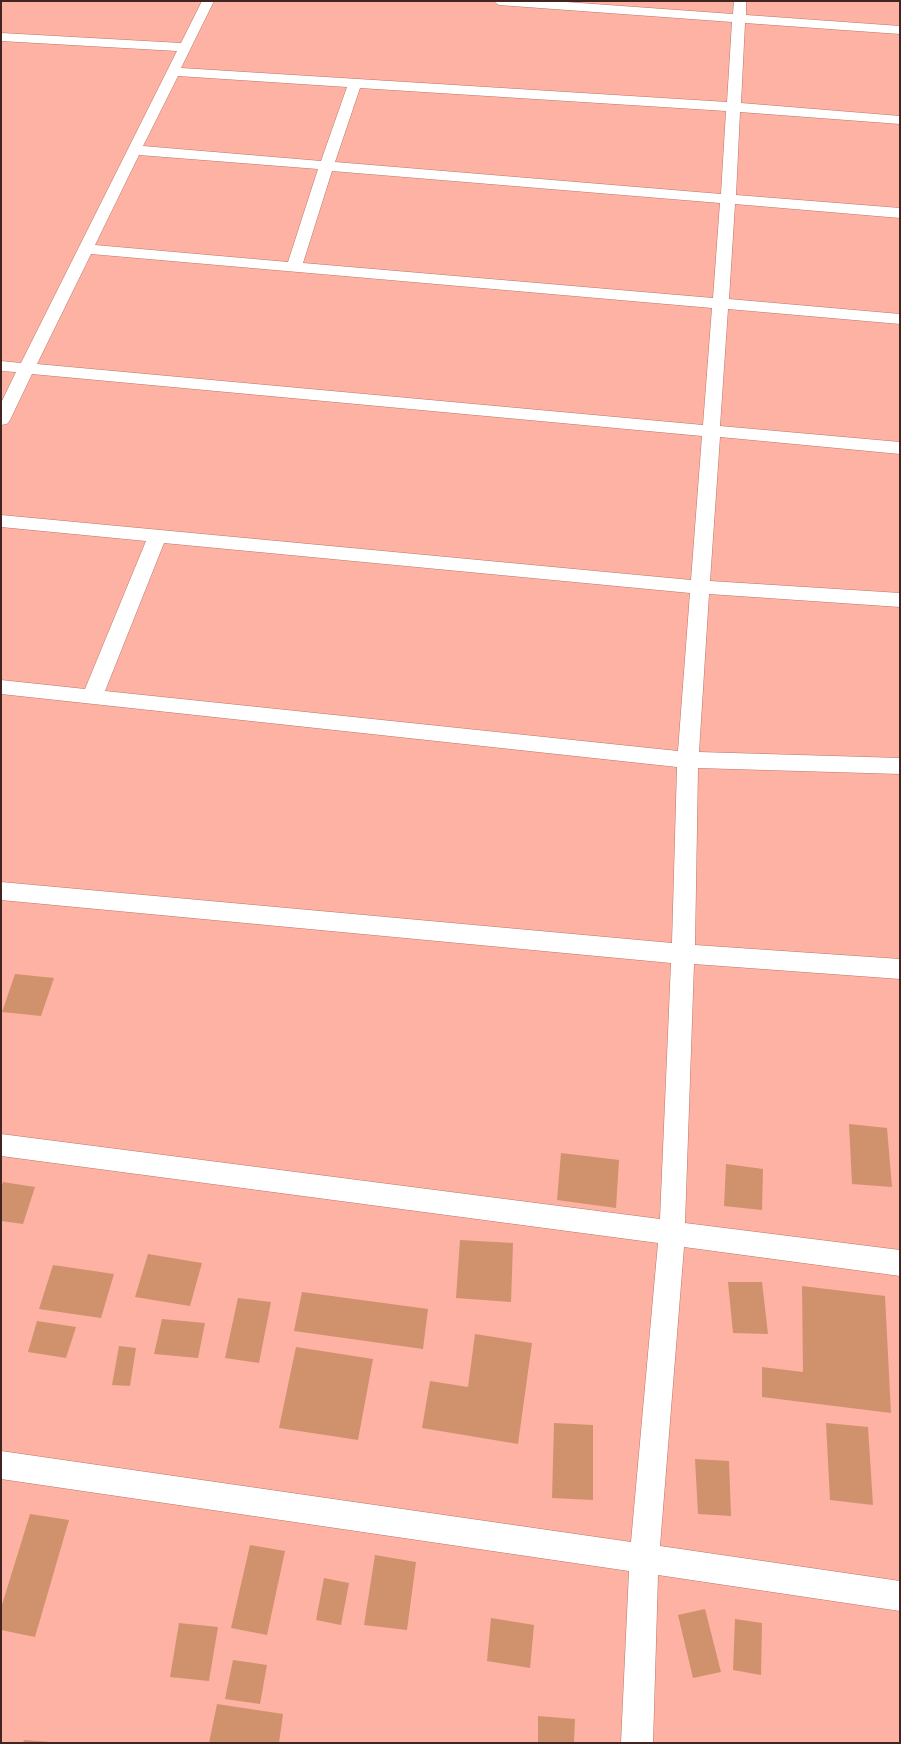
<!DOCTYPE html>
<style>
body{margin:0}
#map{position:relative;width:901px;height:1744px;overflow:hidden;background:#fdb2a3;font-family:Bitter,serif}
canvas{display:block}
.frame{position:absolute;inset:0;border:2px solid #422520;pointer-events:none}
</style>
<div id="map">
<canvas width="901" height="1744"></canvas>
<div class="frame"></div>
</div>
<script>
const ctx = document.querySelector('canvas').getContext('2d');
ctx.lineJoin = 'round';
function fill(path, color) { ctx.fillStyle = color; ctx.fill(path, 'evenodd'); }
const poly = rows => new Path2D(rows.map(r => 'M' + r).join(''));
function stroke(path, color, width, dash) { ctx.strokeStyle = color; ctx.lineWidth = width; ctx.lineCap = dash ? 'butt' : 'round'; ctx.setLineDash(dash || []); ctx.stroke(path); }
fill(poly([
 [15,974,54,978,41,1016,2,1012],
 [849,1124,887,1128,892,1187,852,1184],
 [561,1153,619,1160,616,1208,557,1200],
 [726,1164,763,1169,762,1210,724,1206],
 [3,1182,35,1187,23,1224,1,1221,1,1189],
 [460,1240,513,1243,511,1302,456,1298],
 [148,1254,202,1263,190,1306,135,1297],
 [53,1265,114,1274,101,1318,39,1309],
 [728,1282,762,1282,768,1334,733,1333],
 [802,1286,885,1296,891,1413,762,1397,762,1367,803,1372],
 [302,1292,428,1309,423,1349,294,1331],
 [238,1298,271,1302,259,1363,225,1358],
 [162,1319,205,1323,198,1358,154,1354],
 [37,1321,76,1327,66,1358,28,1352],
 [475,1334,532,1343,518,1444,422,1428,430,1381,468,1387],
 [119,1346,136,1348,130,1386,112,1385],
 [296,1347,373,1359,358,1440,279,1428],
 [554,1423,593,1425,593,1500,552,1498],
 [826,1423,868,1427,873,1505,830,1500],
 [695,1459,729,1461,731,1516,698,1514],
 [30,1514,69,1520,35,1637,1,1630,1,1608],
 [250,1545,285,1551,267,1635,231,1628],
 [375,1555,416,1562,407,1630,364,1625],
 [324,1578,349,1583,341,1625,316,1620],
 [705,1609,721,1672,693,1678,678,1615],
 [491,1618,534,1625,530,1668,487,1661],
 [735,1619,762,1623,761,1675,733,1670],
 [179,1623,218,1627,209,1681,170,1677],
 [233,1660,267,1665,260,1704,225,1699],
 [217,1704,283,1714,279,1743,209,1743],
 [538,1716,575,1719,574,1743,538,1743],
 [24,1740,51,1742,51,1743,23,1743]
]), '#d0926d');
const street = poly([
 [202,1,214,1,181,68,727,102,732,22,499,5,493,1,552,1,733,14,734,1,746,1,746,15,900,26,900,34,745,23,741,103,900,116,900,124,740,112,736,195,900,208,900,218,735,204,729,299,900,314,900,324,728,309,720,426,900,442,900,454,720,437,710,581,900,593,900,607,709,594,699,752,900,758,900,774,698,768,695,945,900,959,900,979,694,964,685,1223,900,1250,900,1276,684,1247,660,1546,900,1581,900,1611,658,1575,653,1743,621,1743,629,1571,1,1479,1,1451,631,1542,658,1243,1,1156,1,1134,660,1219,671,963,1,900,1,882,672,943,677,767,1,694,1,680,85,689,146,541,1,527,1,515,691,580,702,436,32,374,10,420,7,424,1,425,1,403,16,372,1,371,1,361,21,363,177,51,1,41,1,33,181,43,202,1],
 [178,76,347,87,321,161,143,146,178,76],
 [360,88,726,111,721,194,335,162,360,88],
 [139,155,318,169,288,262,95,245,139,155],
 [332,171,720,203,713,298,303,263,332,171],
 [91,254,712,308,703,425,37,364,91,254],
 [164,543,690,593,678,751,105,691,164,543]
]);
stroke(street, '#ba7568', 1);
fill(street, '#fff');
</script>
